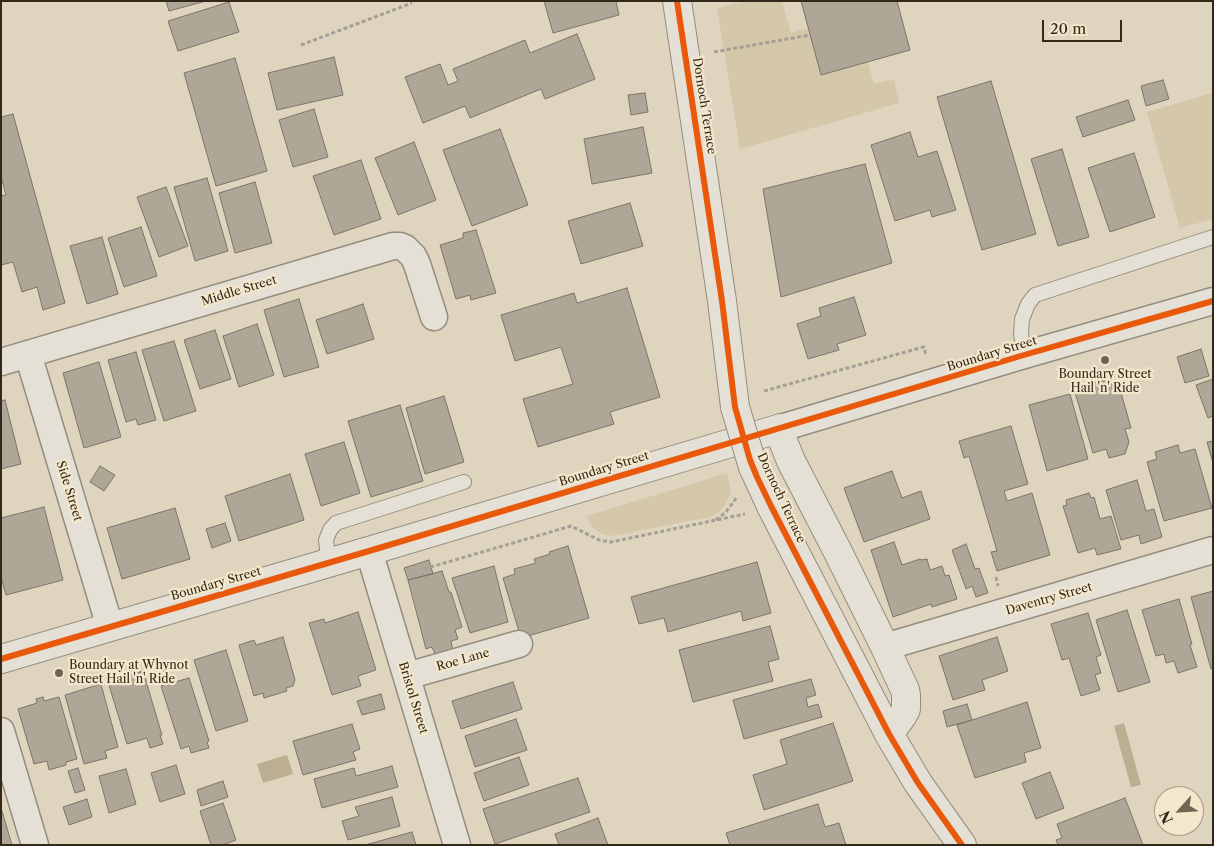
<!DOCTYPE html>
<style>
body{margin:0}
#map{position:relative;width:1214px;height:846px;overflow:hidden;background:#dfd5be;font-family:"Libre Caslon Text",serif}
canvas{display:block}
.frame{position:absolute;inset:0;border:2px solid #33281a;pointer-events:none}
.north{position:absolute;left:1154px;top:786px;width:50px;height:50px;box-sizing:border-box;background:#f3e7cc;border:1px solid #a69b85;border-radius:50%;rotate:244deg;font-size:14px;font-weight:700;line-height:20px;text-align:center;color:#33281a}
.north::after{content:'';display:block;margin:auto;width:18px;height:22px;background:#6f6553;clip-path:polygon(50% 0,100% 100%,50% 72%,0 100%)}
.scale{position:absolute;left:1042px;top:20px;width:80px;height:22px;box-sizing:border-box;border:2px solid #33281a;border-top:0;padding-left:6px;font-size:15px;line-height:18px;white-space:nowrap;color:#33281a;-webkit-text-stroke:4px #f3e7cc;paint-order:stroke}
</style>
<div id="map">
<canvas width="1214" height="846"></canvas>
<div class="frame"></div>
<div class="north">N</div>
<div class="scale">20 m</div>
</div>
<script>
const ctx = document.querySelector('canvas').getContext('2d');
ctx.lineJoin = 'round';
function fill(path, color) { ctx.fillStyle = color; ctx.fill(path, 'evenodd'); }
const poly = rows => new Path2D(rows.map(r => 'M' + r).join(''));
function stroke(path, color, width, dash) { ctx.strokeStyle = color; ctx.lineWidth = width; ctx.lineCap = dash ? 'butt' : 'round'; ctx.setLineDash(dash || []); ctx.stroke(path); }
function write(font, color, halo, rows, align = 'center') {
  ctx.font = font + ' "Libre Caslon Text",serif'; ctx.lineWidth = 4.5; ctx.setLineDash([]); ctx.textBaseline = 'middle'; ctx.strokeStyle = halo; ctx.fillStyle = color; for (const [text, x, y, turn = 0] of rows) {
    ctx.save(); ctx.translate(x, y); ctx.rotate((+turn || 0) * Math.PI / 180); ctx.textAlign = isNaN(turn) ? turn : align; if (halo) ctx.strokeText(text, 0, 0); ctx.fillText(text, 0, 0); ctx.restore();
  }
}
fill(poly([
 [747,1,782,1,791,33,808,28,821,74,868,62,874,84,894,79,899,103,740,149,717,8],
 [1212,93,1213,219,1180,228,1147,112],
 [727,473,731,490,728,500,723,508,716,514,710,517,612,536,602,534,595,529,590,525,587,516]
]), '#d5c7a9');
fill(poly([
 [1124,723,1141,785,1131,787,1114,726],
 [287,755,293,774,263,783,257,764]
]), '#bcae91');
const building = poly([
 [166,1,206,1,169,11,166,1],
 [544,1,616,1,619,15,553,33,544,1],
 [801,1,897,1,910,50,821,75,801,1],
 [229,2,239,32,178,51,168,21,229,2],
 [577,34,595,79,545,99,541,89,470,118,465,106,423,123,405,77,440,64,448,85,458,81,453,69,525,40,530,53,577,34],
 [334,57,343,95,277,110,268,73,334,57],
 [235,58,267,171,216,186,184,73,235,58],
 [1163,80,1169,99,1146,106,1141,86,1163,80],
 [991,81,1036,234,982,250,937,97,991,81],
 [645,93,648,112,631,115,628,95,645,93],
 [1128,100,1135,120,1083,137,1076,117,1128,100],
 [314,109,328,157,293,167,279,120,314,109],
 [13,114,65,303,43,310,37,287,22,292,13,262,1,265,1,196,6,195,1,176,1,117,13,114],
 [643,127,652,173,592,184,584,139,643,127],
 [500,129,528,205,472,226,443,150,500,129],
 [910,132,918,157,937,151,956,210,932,217,930,210,895,221,871,145,910,132],
 [414,142,436,200,398,215,375,158,414,142],
 [1062,149,1089,237,1058,246,1031,159,1062,149],
 [1134,153,1155,217,1110,232,1088,168,1134,153],
 [361,160,381,219,334,235,313,176,361,160],
 [865,164,892,263,781,297,763,189,865,164],
 [207,178,228,251,195,261,174,187,207,178],
 [255,182,272,243,235,253,219,193,255,182],
 [166,187,188,246,159,257,137,197,166,187],
 [630,203,643,246,581,264,568,221,630,203],
 [141,227,157,276,124,287,108,238,141,227],
 [476,230,496,293,471,300,470,295,456,299,440,245,463,238,463,233,476,230],
 [102,237,118,294,87,304,70,246,102,237],
 [627,288,660,397,610,412,614,424,538,447,523,399,573,384,561,347,515,361,501,315,574,293,577,303,627,288],
 [854,297,866,335,837,344,839,350,808,359,797,324,821,316,819,308,854,297],
 [299,299,319,367,284,377,264,310,299,299],
 [363,304,374,339,327,354,316,320,363,304],
 [257,324,274,375,239,387,223,336,257,324],
 [215,330,231,379,200,389,184,340,215,330],
 [174,341,196,411,164,421,142,350,174,341],
 [1201,349,1209,376,1185,383,1177,357,1201,349],
 [136,352,156,420,138,425,136,419,126,422,108,360,136,352],
 [99,362,121,437,84,448,63,373,99,362],
 [1110,378,1114,390,1120,389,1131,428,1125,429,1129,442,1125,454,1109,458,1106,449,1093,453,1074,389,1110,378],
 [1213,379,1213,416,1208,418,1196,385,1213,379],
 [1070,394,1088,459,1047,471,1029,405,1070,394],
 [444,396,464,462,425,474,406,408,444,396],
 [5,400,21,464,1,469,1,401,5,400],
 [400,405,423,481,371,497,348,421,400,405],
 [1011,426,1028,484,1004,491,1007,501,1032,493,1050,555,997,571,991,552,997,551,969,456,964,458,959,441,1011,426],
 [1213,441,1213,463,1207,442,1213,441],
 [344,442,360,493,321,506,305,454,344,442],
 [1178,445,1180,453,1195,449,1212,508,1164,521,1147,462,1157,459,1155,452,1178,445],
 [100,466,115,475,104,491,90,482,100,466],
 [892,471,902,498,921,491,930,519,864,542,844,488,892,471],
 [290,474,304,520,239,541,225,496,290,474],
 [1137,480,1146,511,1154,509,1162,537,1141,544,1139,535,1121,540,1106,490,1137,480],
 [1089,493,1091,498,1094,497,1100,519,1111,516,1121,549,1097,555,1095,548,1078,553,1063,506,1067,505,1066,500,1089,493],
 [44,507,63,580,6,595,1,577,1,518,44,507],
 [175,508,190,559,122,579,107,528,175,508],
 [225,523,231,541,212,548,206,529,225,523],
 [894,542,902,565,920,559,921,560,927,559,930,570,942,566,945,576,949,575,957,599,932,607,931,604,893,617,871,550,894,542],
 [966,544,975,569,979,568,988,593,976,597,972,586,966,589,952,550,966,544],
 [568,546,589,618,521,638,503,578,515,574,514,569,536,563,534,559,550,554,549,552,568,546],
 [429,560,433,574,408,580,404,568,429,560],
 [757,562,771,613,743,621,741,611,668,632,664,618,639,624,631,597,757,562],
 [494,566,508,622,470,633,452,578,494,566],
 [442,571,449,592,451,592,462,627,455,630,458,639,451,641,453,651,436,656,433,649,431,647,426,649,408,580,442,571],
 [1213,591,1213,668,1211,669,1191,597,1213,591],
 [1179,599,1192,644,1190,645,1197,667,1178,673,1174,661,1166,663,1164,654,1156,656,1142,610,1179,599],
 [1127,610,1150,682,1118,692,1096,620,1127,610],
 [358,612,376,670,358,676,361,686,332,695,309,623,324,619,325,623,358,612],
 [1088,613,1101,655,1096,657,1101,673,1095,675,1100,690,1081,696,1069,658,1062,660,1051,624,1088,613],
 [770,626,779,659,768,662,773,681,693,702,679,650,770,626],
 [283,637,295,680,293,686,286,688,287,691,264,698,263,693,254,696,239,645,254,640,256,645,283,637],
 [997,637,1008,671,982,680,985,690,953,700,939,656,997,637],
 [226,650,248,721,216,731,194,660,226,650],
 [143,671,162,735,160,735,163,744,150,748,147,738,127,744,108,682,143,671],
 [189,678,209,741,207,742,209,748,191,753,189,746,181,749,161,686,189,678],
 [811,679,816,695,806,698,808,707,818,704,822,717,744,739,733,700,811,679],
 [513,682,522,709,461,729,452,701,513,682],
 [101,684,118,747,105,751,107,758,84,764,65,695,101,684],
 [381,694,385,709,362,715,357,701,381,694],
 [43,697,44,701,59,697,77,759,66,762,66,765,49,770,47,761,34,764,18,709,37,703,36,699,43,697],
 [1027,702,1041,748,1024,753,1026,762,975,778,957,725,1027,702],
 [967,704,972,720,947,727,943,711,967,704],
 [516,719,527,750,475,767,465,736,516,719],
 [833,723,853,781,764,810,753,775,787,764,780,740,833,723],
 [352,724,360,749,353,752,356,760,303,775,293,741,352,724],
 [519,757,529,785,484,801,474,773,519,757],
 [176,765,185,794,160,802,151,773,176,765],
 [392,766,398,787,322,808,314,779,354,768,356,776,392,766],
 [78,768,85,790,75,793,68,771,78,768],
 [126,769,136,804,109,813,99,776,126,769],
 [1050,772,1064,808,1036,819,1022,783,1050,772],
 [578,778,590,812,495,844,483,809,578,778],
 [223,781,228,797,201,806,197,790,223,781],
 [392,797,400,826,348,840,342,821,359,816,355,807,392,797],
 [1125,798,1143,845,1058,845,1056,840,1062,838,1057,824,1125,798],
 [87,799,92,817,69,825,63,807,87,799],
 [223,803,236,840,223,845,211,845,200,811,223,803],
 [818,804,825,827,839,823,846,845,730,845,726,833,818,804],
 [1,811,2,811,12,845,1,845,1,811],
 [598,818,608,845,559,845,555,834,598,818],
 [412,832,416,845,365,845,412,832]
]);
fill(building, '#aea697');
stroke(building, '#7c7568', 1);
const service = poly([
 [1024,355,1021,334,1022,319,1028,304,1035,295,1213,237],
 [330,562,327,549,326,540,330,530,336,523,464,482]
]);
const minor = poly([
 [28,354,110,627],
 [1,362,393,246,400,246,405,248,413,256,417,264,434,317],
 [781,428,1024,355,1213,301],
 [369,551,457,845],
 [885,647,1213,550],
 [407,676,519,644],
 [1,731,35,845]
]);
const tertiary = poly([
 [677,1,722,301,735,407],
 [753,467,771,506,889,734,918,783,962,845],
 [1,659,369,551,781,428,783,441,791,461,838,552,885,647,905,690,906,695,906,709,903,715,889,734]
]);
stroke(service, '#948d7f', 16);
stroke(minor, '#948d7f', 29);
stroke(tertiary, '#948d7f', 30);
stroke(poly([
 [301,45,412,3],
 [714,52,810,35],
 [764,391,920,348,924,347,926,356],
 [716,520,726,512,737,497],
 [424,569,571,526,599,540,611,542,745,514],
 [996,577,998,586]
]), '#a5a097', 3, [4, 2.5]);
stroke(service, '#e5e0d5', 14);
stroke(minor, '#e5e0d5', 26);
stroke(tertiary, '#e5e0d5', 28);
const tertiaryBridge = poly([
 [735,407,753,467]
]);
stroke(tertiaryBridge, '#948d7f', 30, []);
stroke(tertiaryBridge, '#e5e0d5', 28);
stroke(poly([
 [677,1,722,301,735,407,750,460,757,477,771,506,889,734,918,783,962,845],
 [1,659,369,551,1024,355,1213,301]
]), '#e8590c', 6);
for (const [x, y, r, color] of [
 [1105,360,5,"#6f6553"],
 [59,673,5,"#6f6553"]
]) { const dot = new Path2D(); dot.arc(x, y, r, 0, 2 * Math.PI); ctx.fillStyle = color; ctx.fill(dot); stroke(dot, '#f3e7cc', 2); }
write('12px', '#33281a', '#f3e7cc', [
 ["Dornoch Terrace",704,106,81],
 ["Middle Street",239,291,-17],
 ["Boundary Street",992,354,-17],
 ["Boundary Street",604,469,-17],
 ["Side Street",69,491,73],
 ["Dornoch Terrace",781,498,65],
 ["Boundary Street",216,584,-16],
 ["Daventry Street",1049,599,-16],
 ["Roe Lane",463,660,-16],
 ["Bristol Street",413,698,73]
]);
write('12px', '#33281a', '#f3e7cc', [
 ["Boundary Street",1105,375],
 ["Hail 'n' Ride",1105,389],
 ["Boundary at Whynot",69,666,"left"],
 ["Street Hail 'n' Ride",69,680,"left"]
]);
</script>
